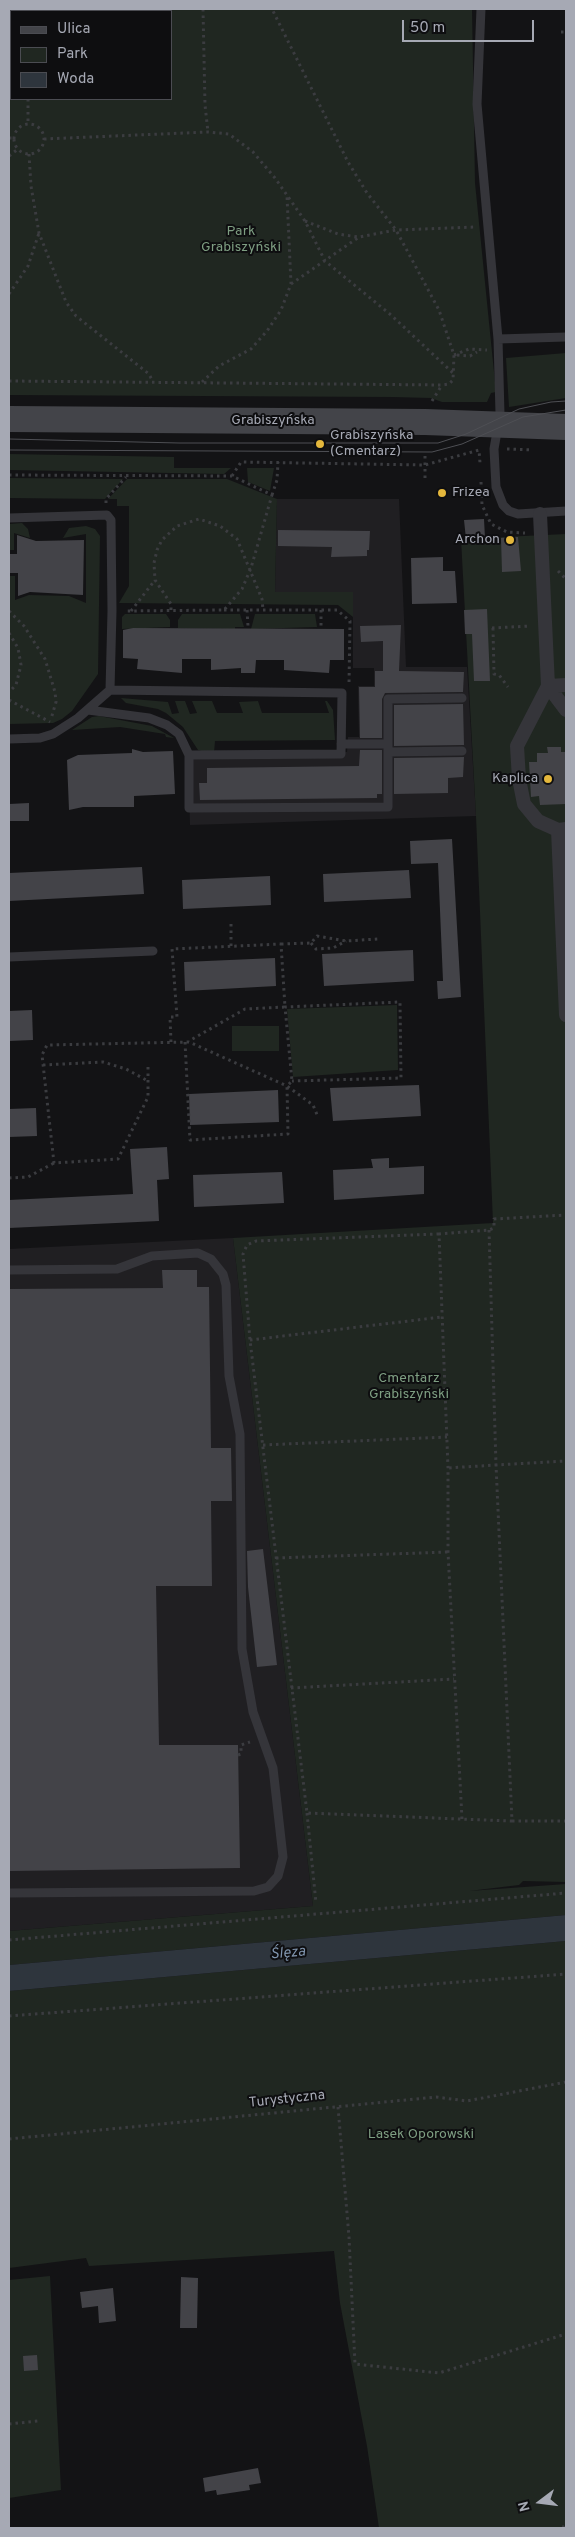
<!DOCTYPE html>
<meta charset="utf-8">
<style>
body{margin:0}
#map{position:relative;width:575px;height:2537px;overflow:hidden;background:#131315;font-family:Overpass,sans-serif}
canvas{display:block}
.frame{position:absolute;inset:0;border:10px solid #a6a9b4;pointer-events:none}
.legend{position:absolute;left:10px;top:10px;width:162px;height:90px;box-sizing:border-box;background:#0e0e10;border:1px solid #4b4c52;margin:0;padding:6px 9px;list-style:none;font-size:15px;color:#a6a9b4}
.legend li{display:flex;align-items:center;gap:10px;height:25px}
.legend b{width:25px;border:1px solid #4b4c52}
.north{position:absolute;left:515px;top:2477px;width:50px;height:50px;-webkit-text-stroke:4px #0e0e10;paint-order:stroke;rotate:255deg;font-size:14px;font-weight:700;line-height:20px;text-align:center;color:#a6a9b4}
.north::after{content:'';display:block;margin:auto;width:18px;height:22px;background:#a6a9b4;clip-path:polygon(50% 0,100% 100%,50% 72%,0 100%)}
.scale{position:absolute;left:402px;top:20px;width:132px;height:22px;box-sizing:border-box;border:2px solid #a6a9b4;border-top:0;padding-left:6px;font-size:15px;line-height:18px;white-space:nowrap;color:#a6a9b4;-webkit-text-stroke:4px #0e0e10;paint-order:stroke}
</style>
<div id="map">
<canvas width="575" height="2537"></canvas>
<div class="frame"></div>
<ul class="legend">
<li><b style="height:6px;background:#434449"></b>Ulica</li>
<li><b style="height:14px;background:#202721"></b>Park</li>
<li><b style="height:14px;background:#2e353d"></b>Woda</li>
</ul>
<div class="north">N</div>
<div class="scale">50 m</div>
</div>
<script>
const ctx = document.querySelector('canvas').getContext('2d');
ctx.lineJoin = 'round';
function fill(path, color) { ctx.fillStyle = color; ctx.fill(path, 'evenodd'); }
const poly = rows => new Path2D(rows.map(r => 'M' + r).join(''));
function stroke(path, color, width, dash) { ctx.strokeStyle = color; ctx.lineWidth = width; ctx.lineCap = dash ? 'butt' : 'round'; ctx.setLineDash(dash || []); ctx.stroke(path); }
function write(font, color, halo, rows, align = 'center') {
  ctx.font = font + ' Overpass,sans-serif'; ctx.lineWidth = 4; ctx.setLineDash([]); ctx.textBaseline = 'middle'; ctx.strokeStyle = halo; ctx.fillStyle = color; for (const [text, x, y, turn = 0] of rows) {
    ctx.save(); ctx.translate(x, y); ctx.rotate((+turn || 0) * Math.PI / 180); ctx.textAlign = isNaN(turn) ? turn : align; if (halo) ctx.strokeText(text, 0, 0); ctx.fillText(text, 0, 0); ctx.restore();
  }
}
fill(poly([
 [277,499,399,499,406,667,467,667,476,816,190,825,188,753,347,752,348,737,359,737,358,686,374,686,374,668,353,668,353,593,275,592],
 [233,1238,313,1906,9,1931,9,1249]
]), '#201f22');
fill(poly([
 [9,9,472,9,475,183,496,392,491,393,487,402,442,402,431,398,392,397,9,395],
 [11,11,171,11,171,99,11,99],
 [566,353,566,398,509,407,506,358],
 [9,454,174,457,174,468,231,468,224,474,9,470],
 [247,468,274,468,270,491,248,482],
 [9,478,123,479,105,499,9,498],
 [127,479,227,479,277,499,275,592,353,592,353,617,338,605,119,603,129,586,129,506,117,506,117,499,108,499],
 [22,523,28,529,30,538,14,533,14,550,9,550,9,524],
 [86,526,95,529,100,536,98,674,72,711,62,719,53,723,9,724,9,576,15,576,15,600,29,595,69,596,86,603,86,534,63,538,69,528],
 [566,534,566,1882,523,1881,519,1885,469,1891,566,1884,566,1915,9,1965,9,1931,313,1906,233,1238,493,1223,476,816,461,539],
 [125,614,166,614,170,620,170,627,122,629,122,617],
 [182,614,240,614,244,627,235,627,235,629,178,628,178,620],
 [255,614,315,614,317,627,251,629],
 [121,698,168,702,172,714,179,713,175,701,185,701,190,714,197,713,192,701,212,701,217,713,243,713,239,702,258,701,262,713,329,713,325,701,327,701,333,710,335,740,215,741,214,753,205,752,198,750,183,727,166,713,158,709,126,703],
 [99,716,152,726,174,738,166,737,165,734,120,727,72,730,92,717],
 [397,1005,398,1070,293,1077,287,1009],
 [232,1026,279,1026,279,1051,232,1051],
 [566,1941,566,2528,379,2528,367,2446,340,2303,334,2251,89,2266,86,2258,9,2268,9,1991],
 [50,2276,61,2490,9,2498,9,2280]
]), '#202721');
fill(poly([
 [566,1915,566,1941,9,1991,9,1965]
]), '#2e353d');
fill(poly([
 [484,519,485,538,466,539,464,520],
 [278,530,370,531,369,550,367,550,367,556,331,557,332,547,278,546],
 [17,535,36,541,84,540,83,595,30,592,18,596,18,573,9,573,9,554,17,554],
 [518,537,521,571,502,572,501,538],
 [443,557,443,571,455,571,457,603,412,604,411,558],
 [487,609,490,681,474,681,472,634,465,634,464,610],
 [401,625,399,671,464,672,463,692,385,693,382,699,382,738,360,738,359,687,375,687,375,671,383,671,383,641,361,642,360,626],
 [133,628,344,629,344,660,330,660,329,673,284,670,284,660,256,660,255,673,241,673,241,668,211,670,211,659,182,659,182,673,137,669,138,659,123,658,123,630],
 [463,704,464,745,394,746,394,705],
 [547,747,561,747,561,752,566,752,566,804,540,805,539,796,531,797,529,762,537,762,537,753,548,753],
 [132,749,143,752,173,751,175,794,134,796,134,807,83,807,69,810,67,760,78,755,132,753],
 [360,750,382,750,382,794,377,794,377,798,200,800,199,783,207,783,207,768,359,766],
 [464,757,463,777,448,778,448,793,394,794,394,758],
 [29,803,29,821,9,821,9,804],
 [452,839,461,997,438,999,437,981,443,981,438,863,411,864,410,841],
 [142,867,144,894,9,901,9,873],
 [409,870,411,898,324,902,323,874],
 [270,876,271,905,183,909,182,880],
 [413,950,414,981,324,986,322,954],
 [275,958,276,986,185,991,184,962],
 [32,1010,33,1040,9,1041,9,1011],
 [419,1085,421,1116,333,1121,330,1088],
 [278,1090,279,1122,190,1125,189,1094],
 [36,1108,37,1136,9,1137,9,1109],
 [167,1147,169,1179,157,1180,159,1221,9,1228,9,1200,133,1194,130,1149],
 [389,1158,389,1168,424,1166,424,1194,334,1200,333,1170,373,1168,371,1159],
 [282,1172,284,1203,194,1207,193,1175],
 [162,1270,197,1270,197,1287,209,1287,211,1448,231,1448,232,1501,211,1501,212,1586,156,1586,159,1745,238,1745,240,1868,9,1871,9,1289,163,1288],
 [263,1549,277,1665,257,1667,248,1587,247,1551],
 [181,2277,198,2278,197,2328,180,2328],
 [113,2288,116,2321,99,2323,98,2306,82,2308,80,2292],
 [37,2355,38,2370,24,2371,23,2356],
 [258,2468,261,2483,249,2485,250,2490,217,2495,216,2490,205,2492,203,2478]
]), '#434348');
stroke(poly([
 [25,9,25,11],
 [203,9,205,105,208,132],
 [561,32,566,32],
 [28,99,28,125],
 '14 139a15 15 0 1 1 30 0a15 15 0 1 1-30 0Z',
 [9,138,15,138],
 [44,139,208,132,229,134,253,152,275,178,305,221,325,261,391,315,454,374],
 [29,154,31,186,39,233,66,302,76,316,149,374,153,382],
 [9,156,18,149],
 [305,221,338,234,358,237],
 [291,284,359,237,396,230,475,227],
 [9,294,28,266,39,233],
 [454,355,469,349,487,350],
 [457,355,470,356,477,352],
 [9,381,442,385,449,384,453,380,454,355,439,310,396,230,367,193,348,162,272,9],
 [202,382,219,366,251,349,267,331,281,310,291,284,287,196],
 [432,401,442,385],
 [507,449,533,450],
 [425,456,425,480],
 [9,475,232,476,272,495,251,568,242,589,224,610,125,611],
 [232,476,241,462,425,465,479,450,480,463],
 [481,482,482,505,491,524,507,532,525,533],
 [272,495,277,480,278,462],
 [106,503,106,499,126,477],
 [558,571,566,579],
 [171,610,171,604,155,580,154,563,157,550,162,540,177,526,199,519,220,526,237,539,262,599,263,610],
 [224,610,337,610,350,621,349,684],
 [247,610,248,626],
 [321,610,321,627],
 [9,611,24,626,45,659,55,692,56,702,51,719],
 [131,611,155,580],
 [492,628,530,626],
 [493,628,494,674,499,675,508,687],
 [9,633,18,648,21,665,16,685,9,692],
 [9,700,50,722],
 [231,924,231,946],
 [311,943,316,949,333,948,346,941],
 [281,944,311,943,317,936,346,941,378,939],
 [171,1042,170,1017,177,1017,172,949,281,944,285,1007,245,1009,189,1041],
 [185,1042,190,1140,288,1134,287,1086,292,1081,285,1007,400,1002,401,1078,292,1081],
 [43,1065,103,1062,126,1069,148,1081],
 [148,1067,148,1097,118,1159,54,1163,42,1055,47,1045,189,1042,287,1086,313,1105,318,1117],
 [9,1178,28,1177,54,1163],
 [489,1230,496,1465,566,1461],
 [439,1234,256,1241,247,1245,243,1254,250,1340,307,1813,512,1821,496,1465,448,1468],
 [250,1340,442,1317],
 [263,1445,447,1437],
 [276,1558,448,1552],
 [291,1688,454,1679],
 [238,1755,241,1754,241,1745,250,1742],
 [307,1813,316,1903],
 [462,1819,448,1552,448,1468,439,1234,489,1230,494,1228,494,1219,566,1215],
 [512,1821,566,1821],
 [9,1940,566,1893],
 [9,2016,566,1974],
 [338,2107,349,2237,355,2364,439,2373,566,2334],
 [9,2139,436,2097,467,2101,566,2082],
 [9,2424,38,2421],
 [563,2528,566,2522]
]), '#3b3c40', 3, [2.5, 4]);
stroke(poly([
 [481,9,477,104,498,339,500,414,494,449,496,487,503,505,509,511,518,514,566,511],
 [498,339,566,337],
 [9,518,107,515,111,520,112,611,110,690,78,718,53,734,40,738,9,739],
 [110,690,342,693,341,754,189,755],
 [88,710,149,718,167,725,179,734,189,755,189,808,388,807,388,699,462,698],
 [341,744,388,744],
 [388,752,462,751],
 [9,957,153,951],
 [9,1270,117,1269,152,1256,198,1253,211,1259,223,1274,226,1285,229,1376,240,1434,242,1649,253,1712,273,1768,283,1857,278,1876,268,1887,254,1891,9,1893]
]), '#35353a', 9);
stroke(poly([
 [540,514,548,686,517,746,519,779,524,804,538,821,558,830,566,829],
 [548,686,566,710],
 [548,686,566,685],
 [558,830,566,1015]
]), '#35353a', 14);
stroke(poly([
 [9,419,425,422,566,427]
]), '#434449', 26);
stroke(poly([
 [9,439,179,443,438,443,466,434,519,409,551,402,566,401],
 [9,450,432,452,462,444,523,417,566,410]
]), '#4e4f54', 1);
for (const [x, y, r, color] of [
 [320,444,5,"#e4b73c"],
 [442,493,5,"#e4b73c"],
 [510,540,5,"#e4b73c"],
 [548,779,5,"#e4b73c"]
]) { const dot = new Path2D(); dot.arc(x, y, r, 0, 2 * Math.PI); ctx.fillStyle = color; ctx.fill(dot); stroke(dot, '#0e0e10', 2); }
write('14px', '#7e9e82', '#0e0e10', [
 ["Park",241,232],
 ["Grabiszyński",241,248],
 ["Cmentarz",409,1379],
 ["Grabiszyński",409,1395],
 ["Lasek Oporowski",421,2135]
]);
write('14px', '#a6a9b4', '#0e0e10', [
 ["Grabiszyńska",273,421],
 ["Turystyczna",287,2100,-6]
]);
write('14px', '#a6a9b4', '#0e0e10', [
 ["Grabiszyńska",330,436],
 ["(Cmentarz)",330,452],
 ["Frizea",452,493],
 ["Archon",500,540,"right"],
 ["Kaplica",538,779,"right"]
], 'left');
write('italic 15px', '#7f94ad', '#0e0e10', [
 ["Ślęza",288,1954,-5]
]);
</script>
